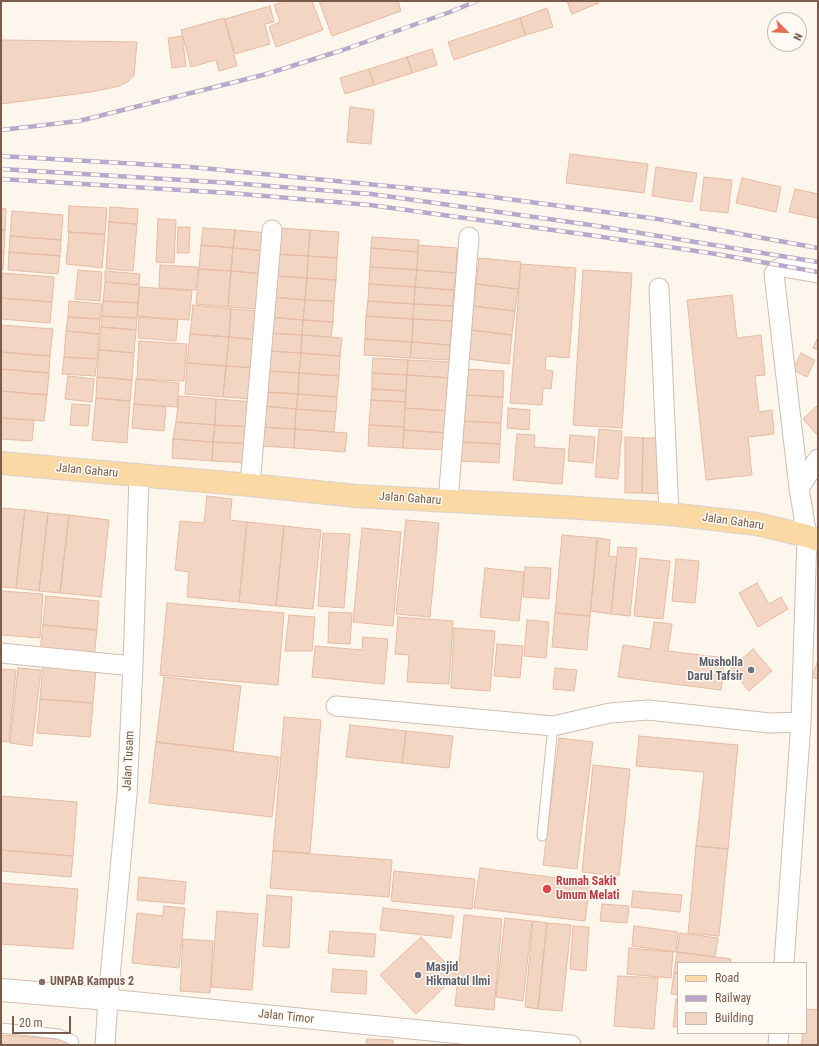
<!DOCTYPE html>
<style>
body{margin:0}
#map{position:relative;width:819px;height:1046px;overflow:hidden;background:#fdf6ec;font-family:"Roboto Condensed",sans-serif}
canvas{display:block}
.frame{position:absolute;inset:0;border:2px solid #7a5c4d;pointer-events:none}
.legend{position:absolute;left:677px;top:962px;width:130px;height:72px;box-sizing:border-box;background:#fffaf3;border:1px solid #cabbb1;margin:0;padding:5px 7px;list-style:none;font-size:12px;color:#7a5c4d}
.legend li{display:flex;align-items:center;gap:8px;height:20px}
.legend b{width:20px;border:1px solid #cabbb1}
.north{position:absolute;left:767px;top:12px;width:40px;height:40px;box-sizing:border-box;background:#fffaf3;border:1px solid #cabbb1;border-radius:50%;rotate:114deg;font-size:11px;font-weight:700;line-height:16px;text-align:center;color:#7a5c4d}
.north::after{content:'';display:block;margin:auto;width:14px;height:18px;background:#e76f51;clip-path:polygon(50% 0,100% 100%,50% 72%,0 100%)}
.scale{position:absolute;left:12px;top:1016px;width:59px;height:18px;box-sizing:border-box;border:2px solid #7a5c4d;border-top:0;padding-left:5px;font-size:12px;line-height:14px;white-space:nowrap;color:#7a5c4d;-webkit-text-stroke:3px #fffaf3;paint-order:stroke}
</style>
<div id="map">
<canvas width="819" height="1046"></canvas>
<div class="frame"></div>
<ul class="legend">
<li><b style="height:5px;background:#fbd9a5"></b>Road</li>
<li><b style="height:5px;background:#b9a8c9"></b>Railway</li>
<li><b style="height:11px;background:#f3d5c3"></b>Building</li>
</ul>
<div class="north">N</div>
<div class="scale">20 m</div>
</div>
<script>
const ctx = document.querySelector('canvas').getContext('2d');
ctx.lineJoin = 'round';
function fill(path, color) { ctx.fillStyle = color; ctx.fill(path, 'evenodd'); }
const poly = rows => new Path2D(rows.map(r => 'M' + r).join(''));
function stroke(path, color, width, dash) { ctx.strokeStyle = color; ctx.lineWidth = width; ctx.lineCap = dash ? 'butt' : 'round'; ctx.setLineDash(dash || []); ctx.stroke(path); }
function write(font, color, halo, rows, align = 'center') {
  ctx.font = font + ' "Roboto Condensed",sans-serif'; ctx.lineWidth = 3; ctx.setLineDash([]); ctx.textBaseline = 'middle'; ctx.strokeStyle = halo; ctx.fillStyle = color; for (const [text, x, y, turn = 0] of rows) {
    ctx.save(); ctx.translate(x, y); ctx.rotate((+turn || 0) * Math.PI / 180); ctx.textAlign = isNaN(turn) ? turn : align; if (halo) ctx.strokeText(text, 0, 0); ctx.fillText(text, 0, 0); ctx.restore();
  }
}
const building = poly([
 [284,1,312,1,323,30,276,47,269,27,280,22,274,5,284,1],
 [319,1,398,1,401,11,332,36,319,1],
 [567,1,598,1,599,3,572,14,567,1],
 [270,6,274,22,265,24,270,44,235,54,225,19,270,6],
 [547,8,553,27,526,35,520,18,547,8],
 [224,18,237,66,219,71,216,60,191,67,181,30,224,18],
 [520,18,526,35,454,60,448,42,520,18],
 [182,36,186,66,172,68,168,38,182,36],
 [1,40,137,42,134,75,129,81,120,86,91,92,1,104,1,40],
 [432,49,437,65,412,73,407,57,432,49],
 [407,57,412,73,374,85,369,69,407,57],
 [369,69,374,85,345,94,340,78,369,69],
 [350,107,374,110,371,144,347,142,350,107],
 [570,154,648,164,644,193,566,183,570,154],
 [656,167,697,173,692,202,652,196,656,167],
 [704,177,732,180,728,213,700,210,704,177],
 [742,178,781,187,776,212,736,203,742,178],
 [795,189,818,194,818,213,817,218,789,212,795,189],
 [69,206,107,208,105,234,68,232,69,206],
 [110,207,138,209,137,224,109,222,110,207],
 [1,208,6,209,5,230,1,230,1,208],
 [12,211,63,215,61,240,10,236,12,211],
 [158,219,176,220,174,263,156,262,158,219],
 [109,222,137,224,133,271,106,269,109,222],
 [178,227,190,227,189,253,177,253,178,227],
 [203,228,235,230,233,248,201,245,203,228],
 [277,228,310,230,308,256,275,254,277,228],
 [1,230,5,230,4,252,1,252,1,230],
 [235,230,267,233,265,251,233,248,235,230],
 [310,230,339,232,337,258,308,256,310,230],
 [69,232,105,235,102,268,66,264,69,232],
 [10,236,61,240,60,256,9,252,10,236],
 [372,237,419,240,418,252,371,248,372,237],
 [201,245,233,248,231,271,199,269,201,245],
 [418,245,457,248,456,273,417,270,418,245],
 [233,248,265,251,263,274,231,271,233,248],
 [371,248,418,252,417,270,370,267,371,248],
 [1,252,4,252,3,270,1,270,1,252],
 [9,252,60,256,58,274,8,270,9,252],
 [275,254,308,256,307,278,273,276,275,254],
 [308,256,337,258,336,280,307,278,308,256],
 [479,258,521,262,518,289,476,284,479,258],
 [521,264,576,268,569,358,546,356,545,370,553,371,551,389,543,388,542,405,510,403,521,264],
 [160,265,198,267,196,290,159,288,160,265],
 [370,267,417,270,415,287,369,284,370,267],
 [199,269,231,271,228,307,196,304,199,269],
 [78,270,102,272,100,301,75,299,78,270],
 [417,270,456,273,454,290,415,287,417,270],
 [583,270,632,273,622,428,573,425,583,270],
 [105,271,140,274,139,285,105,282,105,271],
 [231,271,263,274,260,309,228,307,231,271],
 [2,273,54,277,52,302,1,298,2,273],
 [273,276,307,278,305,300,272,297,273,276],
 [307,278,336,280,334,301,305,300,307,278],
 [105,282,139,285,138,303,103,301,105,282],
 [369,284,415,287,414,304,368,301,369,284],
 [476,284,518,289,515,311,473,306,476,284],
 [140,287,192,291,189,320,137,316,140,287],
 [415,287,454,290,453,306,414,304,415,287],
 [732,295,737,338,761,335,765,375,755,376,759,412,772,410,774,434,748,437,752,475,706,480,687,300,732,295],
 [272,297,305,300,303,320,270,317,272,297],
 [1,298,52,302,50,323,1,319,1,298],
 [305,300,334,301,333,322,303,320,305,300],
 [69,301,102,304,100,319,68,317,69,301],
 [103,301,138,303,137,318,102,316,103,301],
 [368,301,414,304,413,319,366,316,368,301],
 [414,304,453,306,452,321,413,319,414,304],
 [193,305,231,309,229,337,190,334,193,305],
 [473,306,515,311,512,335,470,330,473,306],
 [231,309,260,311,257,340,229,337,231,309],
 [102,316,137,318,136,330,101,327,102,316],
 [366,316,413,319,412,342,365,339,366,316],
 [68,317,100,319,99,334,66,331,68,317],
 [139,317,178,320,176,341,138,338,139,317],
 [270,317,303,320,302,335,269,333,270,317],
 [413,319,452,321,450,345,412,342,413,319],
 [303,320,333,322,331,337,302,335,303,320],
 [1,325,53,329,50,356,1,352,1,325],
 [101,327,136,330,134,353,99,350,101,327],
 [470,330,512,335,509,364,467,359,470,330],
 [66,331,99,334,97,359,64,357,66,331],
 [269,333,302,335,301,353,268,351,269,333],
 [190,334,229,337,226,366,187,363,190,334],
 [302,335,342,338,340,356,301,353,302,335],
 [229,337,257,340,255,368,226,366,229,337],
 [818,337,818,350,813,348,818,337],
 [365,339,412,342,410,358,364,355,365,339],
 [139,341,187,344,184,381,137,379,139,341],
 [412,342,450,345,449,360,410,358,412,342],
 [99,350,134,353,132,380,97,377,99,350],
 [268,351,301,353,299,373,266,371,268,351],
 [1,352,50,356,49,373,1,369,1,352],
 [301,353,340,356,339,376,299,373,301,353],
 [801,353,815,360,807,377,793,370,801,353],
 [64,357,97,359,95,376,62,374,64,357],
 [373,358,408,360,407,375,372,373,373,358],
 [408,360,451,362,450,378,407,375,408,360],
 [187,363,226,366,223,397,185,394,187,363],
 [226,366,255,368,252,399,223,397,226,366],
 [1,369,49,373,47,395,1,391,1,369],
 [464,369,504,371,503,397,463,395,464,369],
 [266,371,299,373,298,394,264,392,266,371],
 [299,373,339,376,337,397,298,394,299,373],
 [372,373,407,375,406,391,372,389,372,373],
 [407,375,450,378,448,411,405,408,407,375],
 [68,376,94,379,92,402,65,399,68,376],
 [97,377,132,380,130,401,96,398,97,377],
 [136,379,179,383,177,407,134,404,136,379],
 [372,389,406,391,405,402,371,400,372,389],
 [1,391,47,395,44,421,1,418,1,391],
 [264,392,298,394,296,409,263,406,264,392],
 [298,394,337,397,336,412,296,409,298,394],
 [463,395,503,397,501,423,461,421,463,395],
 [179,396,216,399,215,425,176,422,179,396],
 [96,398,130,401,127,443,92,440,96,398],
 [216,399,254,402,252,427,215,425,216,399],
 [371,400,405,402,404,427,369,425,371,400],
 [72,404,90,405,88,426,70,425,72,404],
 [134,404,166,407,164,431,132,428,134,404],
 [818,405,818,436,803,419,818,405],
 [263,406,296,409,295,429,262,427,263,406],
 [405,408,448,411,447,433,404,430,405,408],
 [508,408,530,410,529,430,507,428,508,408],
 [296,409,336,412,334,432,295,429,296,409],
 [1,418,34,420,32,441,1,439,1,418],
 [461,421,501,423,500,444,460,442,461,421],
 [176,422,215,425,213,442,173,439,176,422],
 [215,425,252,427,252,444,213,442,215,425],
 [369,425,404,427,403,448,368,446,369,425],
 [262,427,295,429,294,448,260,446,262,427],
 [295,429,347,433,345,452,294,448,295,429],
 [599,429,622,431,618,479,595,477,599,429],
 [404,430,447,433,446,450,403,448,404,430],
 [517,434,535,435,534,447,565,449,562,484,513,480,517,434],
 [570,435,595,437,593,463,568,461,570,435],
 [625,437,643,438,642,493,625,493,625,437],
 [643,438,662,438,662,494,642,493,643,438],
 [173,439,213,442,212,461,172,458,173,439],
 [213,442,252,444,250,463,212,461,213,442],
 [460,442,500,444,499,463,459,461,460,442],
 [207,496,232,499,230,520,247,522,239,602,187,597,189,572,175,570,180,521,204,523,207,496],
 [1,508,25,510,16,588,1,587,1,508],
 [25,510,48,513,39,591,16,588,25,510],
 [48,513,69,515,60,593,39,591,48,513],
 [69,515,109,520,101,597,60,593,69,515],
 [406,520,439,523,430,617,396,614,406,520],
 [247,522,284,526,276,606,239,602,247,522],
 [284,526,321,530,313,609,276,606,284,526],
 [362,528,401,532,393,626,353,622,362,528],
 [323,533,350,534,344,608,318,606,323,533],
 [562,535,597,538,590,616,555,613,562,535],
 [598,538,610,540,609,556,617,557,611,614,590,611,598,538],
 [618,547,637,548,630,616,611,614,618,547],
 [640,558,670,561,663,619,634,616,640,558],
 [676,559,699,561,695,603,672,601,676,559],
 [525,567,551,568,549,599,523,597,525,567],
 [485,568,524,572,519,621,480,617,485,568],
 [757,583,769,604,781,597,788,609,758,627,739,593,757,583],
 [1,591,43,594,40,638,1,635,1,591],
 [46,596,99,601,97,630,43,625,46,596],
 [167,603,284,613,278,685,160,675,167,603],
 [329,612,352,613,350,644,328,643,329,612],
 [555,613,590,616,587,650,552,647,555,613],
 [289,615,315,617,312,651,285,651,289,615],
 [398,617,453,621,449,684,407,682,409,655,395,654,398,617],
 [527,620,549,622,546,658,524,656,527,620],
 [654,622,672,624,668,651,725,658,721,690,618,677,623,645,650,649,654,622],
 [43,625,97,630,94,657,40,653,43,625],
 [454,628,495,631,490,691,451,688,454,628],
 [363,637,388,639,384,684,312,677,315,646,362,650,363,637],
 [497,644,523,646,520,678,494,676,497,644],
 [753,649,772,671,749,691,730,669,753,649],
 [818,660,818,679,812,677,818,660],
 [43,665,96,669,93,703,40,699,43,665],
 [18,668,41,670,32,746,10,743,18,668],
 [555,668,577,670,574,691,553,689,555,668],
 [1,669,16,670,9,742,1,741,1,669],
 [164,677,241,686,233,751,156,742,164,677],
 [40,699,93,703,90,737,37,733,40,699],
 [284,717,321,720,310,853,273,851,284,717],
 [350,725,406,731,402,763,346,757,350,725],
 [406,731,453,736,449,768,402,763,406,731],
 [639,736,738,745,728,849,696,846,704,772,636,766,639,736],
 [559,738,593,742,577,869,543,865,559,738],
 [156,742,279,757,272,817,149,803,156,742],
 [593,765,630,769,619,876,582,872,593,765],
 [1,796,77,802,73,856,1,850,1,796],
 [696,846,728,849,719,936,688,933,696,846],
 [1,850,73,856,71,877,1,871,1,850],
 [273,851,392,860,389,897,270,888,273,851],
 [480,868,590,882,585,921,474,908,480,868],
 [394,871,475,879,472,909,391,901,394,871],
 [139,877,186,882,184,904,137,900,139,877],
 [1,883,78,889,73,949,1,944,1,883],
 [633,891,682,895,680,912,631,907,633,891],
 [267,895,292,897,289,948,263,946,267,895],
 [602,904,629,906,627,923,600,921,602,904],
 [164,906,185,908,179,968,132,963,137,913,163,916,164,906],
 [383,908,454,916,451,938,380,930,383,908],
 [217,911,258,914,252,990,211,987,217,911],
 [464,915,502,919,494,1010,455,1006,464,915],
 [505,918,532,921,523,1001,496,997,505,918],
 [533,921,547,923,538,1009,525,1007,533,921],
 [547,923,571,925,562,1011,538,1009,547,923],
 [573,926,589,927,586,971,570,969,573,926],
 [634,926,678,932,676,952,632,946,634,926],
 [330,931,376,934,374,957,328,953,330,931],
 [680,933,718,938,715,957,677,952,680,933],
 [421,937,457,975,416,1014,380,975,421,937],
 [183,939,213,941,210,993,180,991,183,939],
 [629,948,673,952,671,978,627,974,629,948],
 [677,952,731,959,730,963,678,963,678,973,674,973,677,952],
 [333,969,367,971,366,994,331,992,333,969],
 [674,973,678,973,678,995,671,994,674,973],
 [618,976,658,978,654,1029,614,1026,618,976],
 [676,999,678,999,678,1027,673,1027,676,999],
 [806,1009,818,1010,818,1045,801,1045,803,1033,806,1033,806,1009],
 [1,1035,71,1040,70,1045,1,1045,1,1035],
 [367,1039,393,1040,393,1045,366,1045,367,1039]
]);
fill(building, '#f3d5c3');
stroke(building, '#e6bba3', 1);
const lane = poly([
 [542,836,553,726],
 [1,1028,59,1034,73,1040,74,1045]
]);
const street = poly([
 [659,288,669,514],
 [250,485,272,230],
 [799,488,818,459],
 [448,502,469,237],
 [1,653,133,666],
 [336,706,553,726,610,713,648,710,770,723,801,722],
 [784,963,801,722,807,536,799,488,774,274,777,270,782,267,818,273],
 [108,999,571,1045],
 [105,1045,108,999,127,795,133,666,139,476],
 [778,1045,779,1033]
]);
const secondary = poly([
 [1,990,108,999]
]);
const primary = poly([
 [1,463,250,485,356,496,564,507,669,514,757,524,807,536,818,540]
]);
stroke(lane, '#d1beb0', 11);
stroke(street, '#d1beb0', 21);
stroke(secondary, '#d6c0b0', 24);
stroke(primary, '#dad1cd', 24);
stroke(lane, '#fff', 9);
stroke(street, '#fff', 19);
stroke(secondary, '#fff', 22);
stroke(primary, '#fbd9a5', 22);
const rail = poly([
 [1,130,79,121,263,75,343,50,450,12,477,1],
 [1,156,191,167,470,194,658,219,818,248],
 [1,169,231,183,371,194,591,225,818,262],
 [1,179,230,193,370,205,589,235,716,254,818,272]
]);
stroke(rail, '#b9a8c9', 4.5);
stroke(rail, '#fffaf3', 3, [9]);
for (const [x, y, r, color] of [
 [751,670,4,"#6b7280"],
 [547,889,5,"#e0444e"],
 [418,975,4,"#6b7280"],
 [42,982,4,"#8d6e63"]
]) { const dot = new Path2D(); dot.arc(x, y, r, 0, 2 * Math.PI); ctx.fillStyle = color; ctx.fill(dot); stroke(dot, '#fffaf3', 1.5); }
write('12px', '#7a5c4d', '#fffaf3', [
 ["Jalan Gaharu",87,471,5],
 ["Jalan Gaharu",410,499,4],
 ["Jalan Gaharu",733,522,8],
 ["Jalan Tusam",129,761,-87],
 ["Jalan Timor",286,1017,6]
]);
write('bold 12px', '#5b616d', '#fffaf3', [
 ["Musholla",743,663],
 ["Darul Tafsir",743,677],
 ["Masjid",426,968,"left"],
 ["Hikmatul Ilmi",426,982,"left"]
], 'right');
write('bold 12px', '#be3a42', '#fffaf3', [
 ["Rumah Sakit",556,882],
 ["Umum Melati",556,896]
], 'left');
write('bold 12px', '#785e54', '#fffaf3', [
 ["UNPAB Kampus 2",50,982]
], 'left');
</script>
